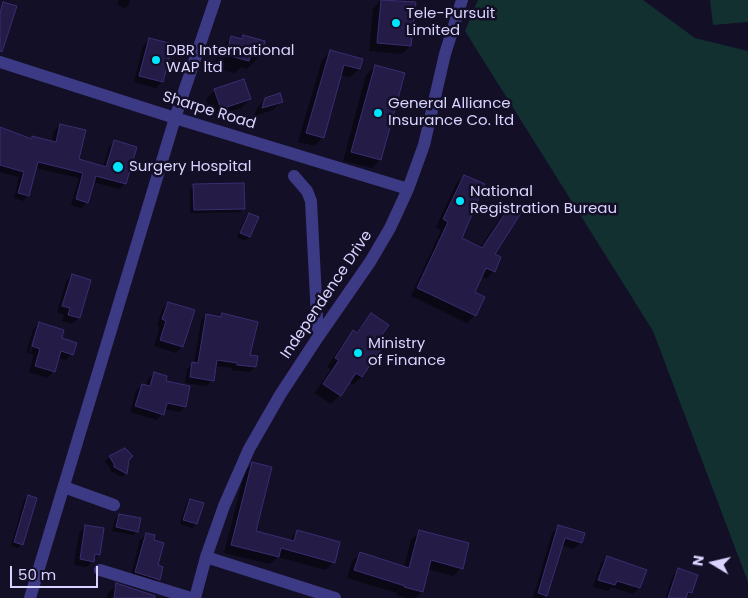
<!DOCTYPE html>
<style>
body{margin:0}
#map{position:relative;width:748px;height:598px;overflow:hidden;background:#130f26;font-family:Poppins,sans-serif}
canvas{display:block}
.north{position:absolute;left:688px;top:538px;width:50px;height:50px;-webkit-text-stroke:4px #130f26;paint-order:stroke;rotate:279deg;font-size:14px;font-weight:700;line-height:20px;text-align:center;color:#d9d4ff}
.north::after{content:'';display:block;margin:auto;width:18px;height:22px;background:#d9d4ff;clip-path:polygon(50% 0,100% 100%,50% 72%,0 100%)}
.scale{position:absolute;left:10px;top:566px;width:88px;height:22px;box-sizing:border-box;border:2px solid #d9d4ff;border-top:0;padding-left:6px;font-size:15px;line-height:18px;white-space:nowrap;color:#d9d4ff;-webkit-text-stroke:4px #130f26;paint-order:stroke}
</style>
<div id="map">
<canvas width="748" height="598"></canvas>
<div class="north">N</div>
<div class="scale">50 m</div>
</div>
<script>
const ctx = document.querySelector('canvas').getContext('2d');
ctx.lineJoin = 'round';
function fill(path, color) { ctx.fillStyle = color; ctx.fill(path, 'evenodd'); }
const poly = rows => new Path2D(rows.map(r => 'M' + r).join(''));
function stroke(path, color, width, dash) { ctx.strokeStyle = color; ctx.lineWidth = width; ctx.lineCap = dash ? 'butt' : 'round'; ctx.setLineDash(dash || []); ctx.stroke(path); }
function write(font, color, halo, rows, align = 'center') {
  ctx.font = font + ' Poppins,sans-serif'; ctx.lineWidth = 5; ctx.setLineDash([]); ctx.textBaseline = 'middle'; ctx.strokeStyle = halo; ctx.fillStyle = color; for (const [text, x, y, turn = 0] of rows) {
    ctx.save(); ctx.translate(x, y); ctx.rotate((+turn || 0) * Math.PI / 180); ctx.textAlign = isNaN(turn) ? turn : align; if (halo) ctx.strokeText(text, 0, 0); ctx.fillText(text, 0, 0); ctx.restore();
  }
}
fill(poly([
 [478,0,643,0,695,38,748,51,748,582,653,331,465,31],
 [710,0,748,0,748,22,713,25]
]), '#12302f');
fill(poly([
 [119,0,130,0,129,4,125,8,117,5],
 [381,0,414,3,410,46,402,54,369,51,373,9],
 [243,36,260,56,247,69,241,67,235,73,214,68,219,50,231,38,239,40],
 [150,39,162,81,156,88,134,82,143,46],
 [331,51,361,60,359,69,350,77,340,75,323,137,314,146,298,142,322,60],
 [375,66,380,160,372,168,343,161,366,75],
 [215,90,250,99,241,108,212,117,206,99],
 [266,99,281,102,273,110,254,116,257,108],
 [60,125,77,160,103,168,109,147,115,141,135,148,125,184,119,189,93,182,87,202,81,208,71,205,79,178,35,168,28,195,23,201,14,198,19,177,0,172,0,129,30,140,33,137,52,142,54,131],
 [464,176,460,239,480,248,502,215,510,207,493,254,494,271,486,279,481,276,473,293,475,315,467,323,411,296,441,230,436,227,456,184],
 [194,186,244,208,240,212,190,213,190,190],
 [249,214,249,237,245,241,237,237,245,218],
 [72,275,90,281,79,318,72,324,62,321,64,315,57,312,66,282],
 [168,303,182,346,176,353,154,346,160,327,157,326,162,310],
 [371,314,374,346,380,350,361,377,353,385,349,382,340,395,331,404,315,393,331,369,327,367,345,341,353,332,355,334,363,323],
 [206,315,219,318,222,315,255,367,250,372,232,370,232,368,215,366,212,380,207,386,185,383,187,369,194,364,201,321],
 [39,323,60,339,72,354,66,360,58,358,54,371,47,378,29,372,34,355,26,353,33,330],
 [35,329,38,329,31,353,29,352],
 [154,373,164,382,185,406,180,412,164,409,162,414,157,420,130,412,136,391,142,385,146,386,148,379],
 [124,450,128,459,126,473,122,477,111,471,110,468,105,461,109,457],
 [253,463,254,532,289,541,297,531,333,562,326,570,278,557,270,564,224,553,245,471],
 [28,496,22,544,18,548,11,546,24,500],
 [191,500,202,504,196,524,192,528,180,524,186,504],
 [119,515,137,531,133,535,112,531,115,519],
 [85,526,99,554,87,567,74,565,79,533],
 [559,527,581,542,574,549,561,545,546,595,543,598,533,598,552,533],
 [419,532,461,568,453,576,427,569,422,592,415,598,408,598,397,595,397,593,347,578,352,562,360,554,404,567,411,540],
 [147,534,156,566,158,579,152,586,130,579,140,540],
 [608,557,645,570,639,588,633,594,611,587,608,591,593,587,601,563],
 [679,570,696,575,691,593,686,598,665,598,673,576],
 [117,585,159,598,107,598,108,593]
]), '#0007');
const building = poly([
 [381,0,416,2,411,46,377,43,381,0],
 [3,2,17,6,2,52,0,51,0,13,3,2],
 [243,35,265,41,261,57,251,54,249,61,226,55,231,36,242,39,243,35],
 [149,38,173,44,163,82,139,76,149,38],
 [330,50,363,59,360,69,344,65,324,138,306,133,330,50],
 [375,65,405,73,381,160,351,152,375,65],
 [244,79,251,99,221,109,214,89,244,79],
 [280,93,283,102,262,108,265,98,280,93],
 [60,124,86,130,79,159,106,167,114,140,137,147,126,184,96,176,88,203,76,199,83,173,38,162,29,196,18,193,24,172,0,165,0,127,32,139,32,136,56,142,60,124],
 [464,175,485,184,462,238,482,248,510,206,521,213,495,254,501,257,495,272,486,268,475,292,485,297,476,316,417,288,448,222,443,219,464,175],
 [244,183,245,209,194,210,193,184,244,183],
 [249,213,259,217,250,237,240,233,249,213],
 [72,274,91,280,80,318,68,315,70,308,62,306,72,274],
 [168,302,195,310,183,347,160,340,166,321,162,319,168,302],
 [222,313,258,322,250,355,258,356,256,367,237,365,237,363,217,360,214,381,190,377,192,362,198,363,206,314,221,317,222,313],
 [371,313,389,325,375,345,381,349,362,377,356,373,341,396,323,384,339,360,335,358,353,330,357,333,371,313],
 [39,322,64,330,62,338,77,343,73,355,61,351,55,372,35,366,40,349,32,346,39,322],
 [154,372,167,376,166,381,190,386,186,407,167,403,164,415,135,406,142,384,150,386,154,372],
 [125,448,133,456,129,460,127,474,114,467,114,464,109,456,125,448],
 [252,462,272,467,256,531,294,541,297,530,340,542,335,563,281,548,279,557,231,545,252,462],
 [28,495,37,498,23,545,14,542,28,495],
 [190,499,204,503,197,524,183,520,190,499],
 [119,514,141,518,138,532,116,527,119,514],
 [85,525,104,528,100,555,95,554,94,562,80,559,85,525],
 [558,525,585,533,582,543,565,538,547,596,538,593,558,525],
 [419,530,469,543,463,569,431,560,423,592,404,587,405,586,354,570,360,552,409,568,419,530],
 [146,533,155,535,154,540,164,543,158,565,163,567,160,580,135,572,146,533],
 [607,556,647,570,640,588,617,581,615,585,598,580,607,556],
 [678,568,698,575,692,593,688,592,686,598,668,598,678,568],
 [116,583,155,596,155,598,114,598,116,583]
]);
fill(building, '#241b47');
stroke(building, '#3b2d73', 1);
stroke(poly([
 [0,62,175,118,408,189],
 [294,176,307,191,311,201,318,337],
 [64,487,114,505],
 [206,557,335,598],
 [100,570,191,598],
 [30,598,175,118,215,0],
 [195,598,206,557,224,506,249,449,280,395,318,337,370,262,390,228,408,189,424,145,445,54,462,0]
]), '#3d3a85', 12);
for (const [x, y, r, color] of [
 [396,23,5,"#00e5ff"],
 [156,60,5,"#00e5ff"],
 [378,113,5,"#00e5ff"],
 [118,167,6,"#00e5ff"],
 [460,201,5,"#00e5ff"],
 [358,353,5,"#00e5ff"]
]) { const dot = new Path2D(); dot.arc(x, y, r, 0, 2 * Math.PI); ctx.fillStyle = color; ctx.fill(dot); stroke(dot, '#130f26', 2); }
write('15px', '#d9d4ff', '#130f26', [
 ["Tele-Pursuit",406,14],
 ["Limited",406,31],
 ["DBR International",166,51],
 ["WAP ltd",166,68],
 ["General Alliance",388,104],
 ["Insurance Co. ltd",388,121],
 ["Surgery Hospital",129,167],
 ["National",470,192],
 ["Registration Bureau",470,209],
 ["Ministry",368,344],
 ["of Finance",368,361]
], 'left');
write('15px', '#d9d4ff', '#130f26', [
 ["Sharpe Road",209,111,17],
 ["Independence Drive",327,295,-56]
]);
</script>
